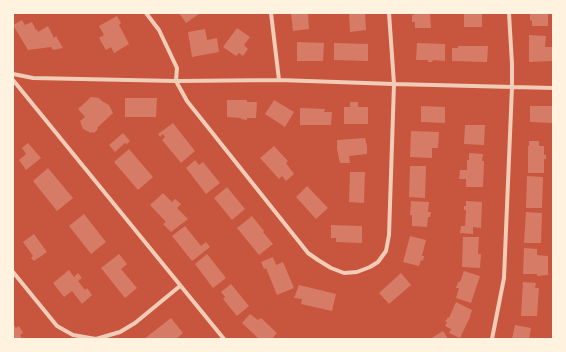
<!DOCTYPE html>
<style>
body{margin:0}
#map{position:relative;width:566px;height:352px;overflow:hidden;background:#c8553d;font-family:"IBM Plex Sans",sans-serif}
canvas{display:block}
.frame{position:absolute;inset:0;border:14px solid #fff3e0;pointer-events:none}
</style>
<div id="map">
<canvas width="566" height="352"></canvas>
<div class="frame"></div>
</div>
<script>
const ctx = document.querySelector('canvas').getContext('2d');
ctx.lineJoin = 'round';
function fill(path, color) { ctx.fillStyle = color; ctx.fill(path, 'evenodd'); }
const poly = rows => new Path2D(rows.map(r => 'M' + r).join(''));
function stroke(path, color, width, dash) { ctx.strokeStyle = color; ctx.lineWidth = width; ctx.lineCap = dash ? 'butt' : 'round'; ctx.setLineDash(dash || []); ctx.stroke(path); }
fill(poly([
 [179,13,198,13,199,14,186,23],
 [291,13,308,13,309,29,293,31],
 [349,13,365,13,366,30,350,32],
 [414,13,430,13,431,28,415,28,415,22,412,22,412,15,414,15],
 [464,13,482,13,482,27,464,27],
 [530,13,548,13,548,26,532,26,532,21,530,20],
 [117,16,121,23,119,25,129,44,114,53,111,47,106,50,99,38,104,35,99,26],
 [22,20,25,25,32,22,36,30,37,29,38,32,48,26,54,38,56,36,63,48,53,50,51,47,28,50,13,25],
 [237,28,250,37,244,45,248,49,243,56,239,53,236,56,223,47],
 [205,29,207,40,217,38,219,52,192,57,188,32],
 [529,35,546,36,545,47,553,47,553,61,529,62],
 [297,42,324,43,323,61,297,61],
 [334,43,368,44,368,61,334,60],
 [417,43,445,44,445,61,433,60,432,62,428,62,428,60,416,60],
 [458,46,488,46,487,62,452,61,452,48,458,48],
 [91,97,99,98,102,101,109,105,113,113,97,128,98,129,94,133,93,132,91,133,83,129,80,121,85,117,78,109],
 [125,98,157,98,156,117,125,117],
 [227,100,247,100,247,102,257,102,256,118,247,118,247,120,241,119,241,118,227,117],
 [274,100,294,112,285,127,265,114],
 [350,102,358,102,358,107,368,107,368,124,344,124,344,107,350,107],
 [421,106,445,107,445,123,421,122],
 [530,106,553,106,553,123,530,122],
 [300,108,325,109,324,112,332,112,331,125,300,125],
 [173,123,195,151,181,163,162,140,165,137,163,134,160,137,158,134],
 [465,125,485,125,484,145,464,144],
 [411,131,439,132,438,148,432,148,432,158,410,157],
 [123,133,130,141,127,144,125,143,115,152,109,145],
 [365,138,367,146,367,154,349,156,350,163,340,163,337,149,337,140],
 [529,141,539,141,539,146,544,146,544,155,546,155,546,159,544,159,544,173,528,173,528,146,529,146],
 [28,143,41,158,26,170,19,160,26,154,22,148],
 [274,146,288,161,286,163,294,174,286,181,282,176,279,179,260,158],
 [129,149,153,177,138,190,114,162],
 [469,153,483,154,482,161,484,161,483,187,466,187,466,179,459,179,460,170,467,170,467,160,469,160],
 [195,160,199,165,203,162,220,183,206,194,186,168],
 [410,166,426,166,425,198,409,197],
 [48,168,73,198,57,211,33,181],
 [350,172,365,172,364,203,349,202],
 [527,176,543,177,542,208,526,208],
 [307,186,328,208,316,219,296,197],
 [227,187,245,209,232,220,214,198],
 [163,193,172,202,175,199,181,204,177,208,188,219,171,232,163,224,166,222,150,205],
 [411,201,429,202,428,212,431,212,430,217,428,217,427,227,412,226,412,215,410,215],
 [466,201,482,202,481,228,473,227,473,234,460,233,461,226,465,226,466,210,464,210,464,206,466,206],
 [526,212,542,213,541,243,524,243],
 [84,214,106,242,91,254,69,226],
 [252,216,264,231,263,232,273,244,259,255,237,228],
 [331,225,362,226,362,243,336,242,336,238,331,238],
 [185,226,201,246,206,242,210,247,192,261,172,236],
 [34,234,47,252,34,261,31,258,33,256,23,242],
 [410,236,426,240,422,256,424,256,423,261,421,260,419,266,403,262],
 [463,237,479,237,478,254,481,254,480,268,462,267],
 [524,248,537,249,537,255,548,256,548,275,537,276,537,274,523,274],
 [119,254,127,264,121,269,137,288,125,298,101,268],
 [207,254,226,278,213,288,195,264],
 [273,257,276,265,283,262,294,288,277,295,266,268,264,269,261,262],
 [69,270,74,277,78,273,82,278,78,281,85,290,87,288,92,295,82,304,72,291,64,297,53,283],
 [464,271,480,276,471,303,456,298,459,288,456,288,458,282,460,282],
 [401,273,411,285,389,304,379,293],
 [523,282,536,283,535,288,539,288,537,316,521,316],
 [231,284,249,306,237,316,223,299,225,297,221,292],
 [299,285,336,294,332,311,301,304,302,299,294,298],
 [456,302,472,310,470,316,470,317,460,338,449,333,451,329,445,326,447,322,445,322,448,317,449,318],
 [250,314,258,320,261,318,277,333,272,339,259,339,242,323],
 [171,318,183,333,176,339,144,339],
 [13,324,16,328,19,326,23,333,20,335,22,339,13,339],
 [515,325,531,328,529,339,512,339],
 [443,331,448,339,430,339]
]), '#d67c66');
stroke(poly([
 [146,13,159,30,177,68,176,81,187,101,308,253,318,260,331,268,344,273,357,272,370,267,378,262,386,251,389,235,394,84,389,13],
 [271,13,279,80],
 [13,74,33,78,176,81,279,80,394,84,553,88],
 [13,80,224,339],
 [13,272,57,326,73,335,96,339,120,332,135,323,180,286],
 [492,339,504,278,512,87,512,64,509,13]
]), '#f1ccb7', 4);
</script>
